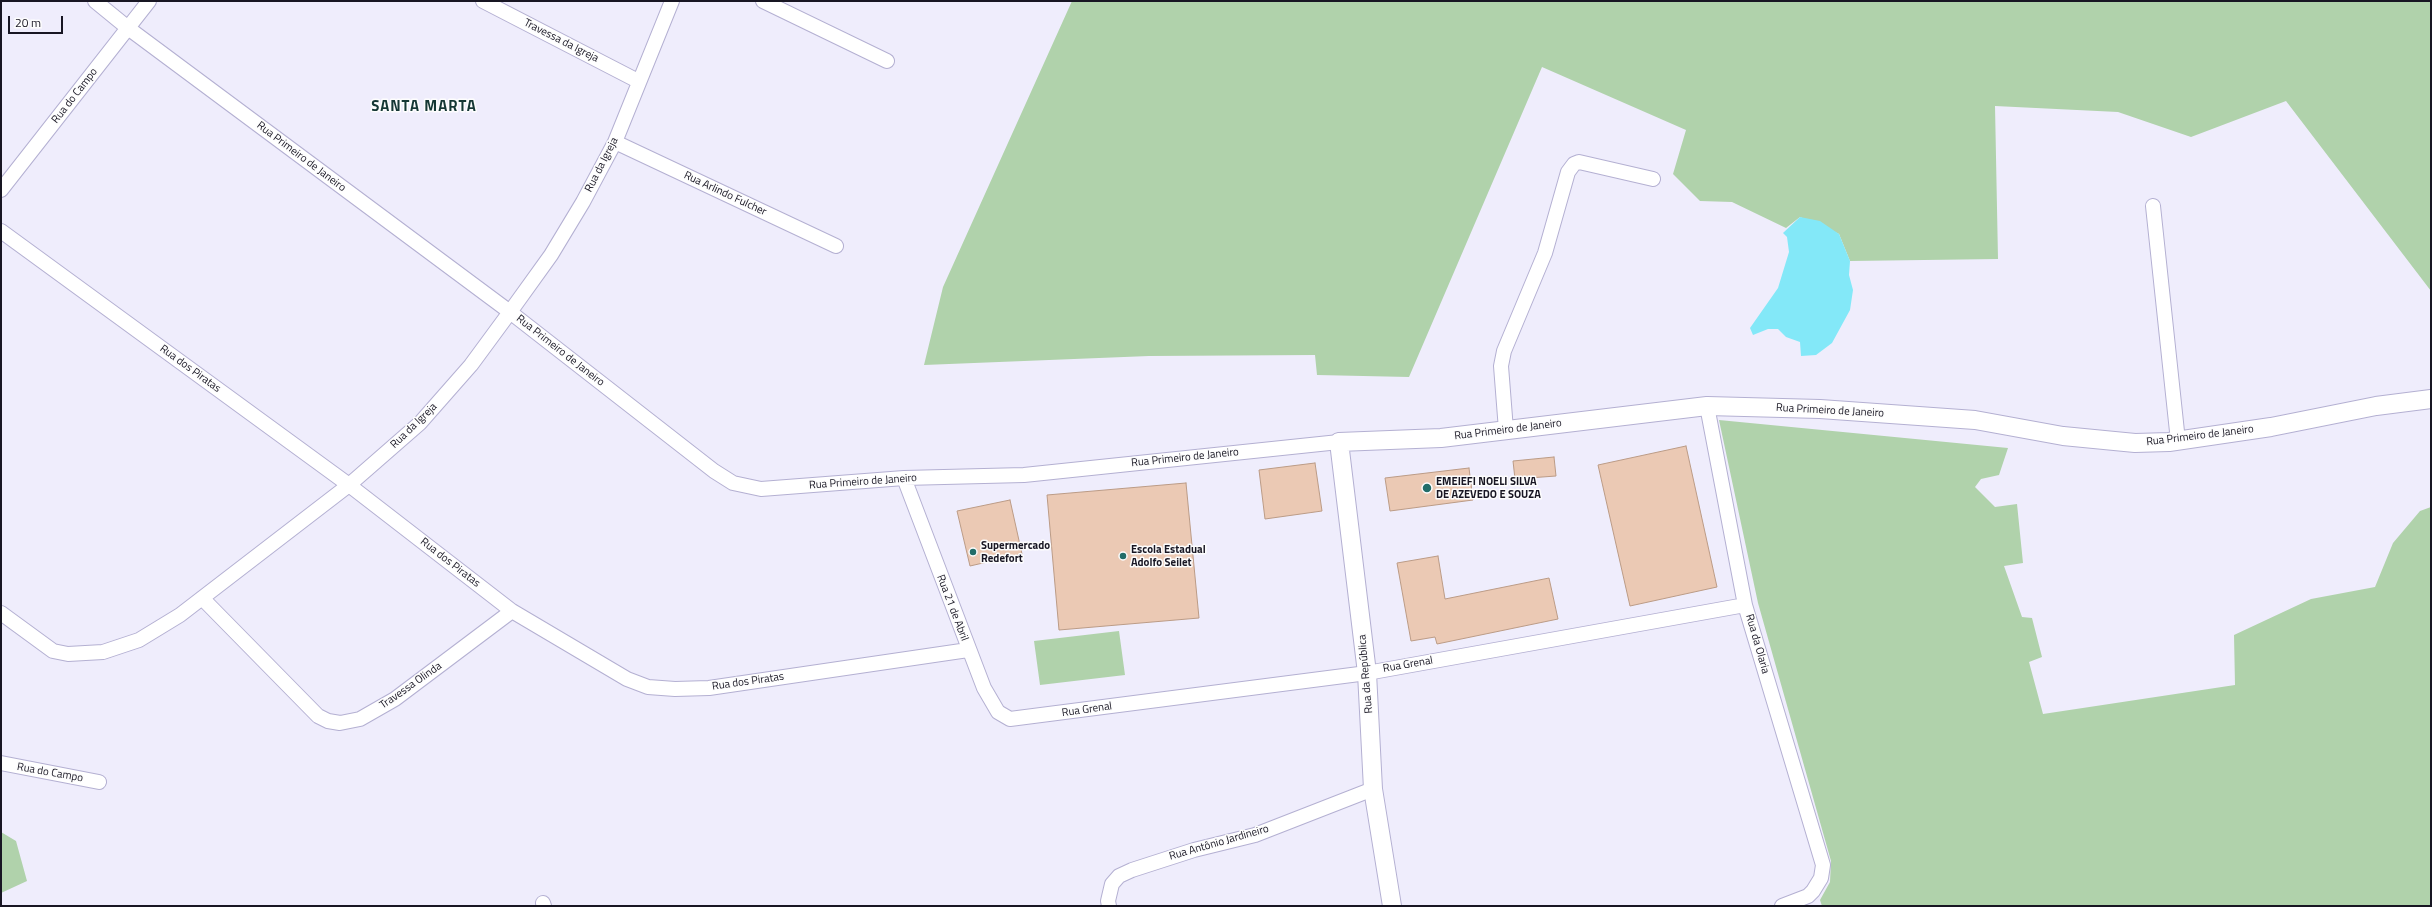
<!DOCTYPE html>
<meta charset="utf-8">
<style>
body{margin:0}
#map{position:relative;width:2432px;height:907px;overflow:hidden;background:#efedfc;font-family:"Titillium Web",sans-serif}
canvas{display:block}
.frame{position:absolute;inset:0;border:2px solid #181623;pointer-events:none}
.scale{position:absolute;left:8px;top:16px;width:55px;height:18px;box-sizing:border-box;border:2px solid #181623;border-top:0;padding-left:5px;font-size:12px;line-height:14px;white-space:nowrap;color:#181623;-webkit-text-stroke:3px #fdfdfd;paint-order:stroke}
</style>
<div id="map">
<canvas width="2432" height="907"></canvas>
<div class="frame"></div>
<div class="scale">20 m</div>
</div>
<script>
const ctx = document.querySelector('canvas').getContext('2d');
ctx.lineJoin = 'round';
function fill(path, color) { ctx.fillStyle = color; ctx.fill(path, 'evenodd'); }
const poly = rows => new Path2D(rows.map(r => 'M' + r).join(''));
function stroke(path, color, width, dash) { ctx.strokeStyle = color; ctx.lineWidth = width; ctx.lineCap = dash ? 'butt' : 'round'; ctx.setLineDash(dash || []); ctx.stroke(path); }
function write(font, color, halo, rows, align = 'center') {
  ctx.font = font + ' "Titillium Web",sans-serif'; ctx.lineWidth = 3; ctx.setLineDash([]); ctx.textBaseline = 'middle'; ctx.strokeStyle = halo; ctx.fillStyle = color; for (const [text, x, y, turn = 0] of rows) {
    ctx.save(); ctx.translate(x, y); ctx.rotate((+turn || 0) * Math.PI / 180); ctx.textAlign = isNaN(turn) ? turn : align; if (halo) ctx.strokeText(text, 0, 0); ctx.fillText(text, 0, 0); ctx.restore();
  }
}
fill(poly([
 [1072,1,2431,1,2431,291,2286,101,2191,137,2118,112,1995,106,1998,259,1850,261,1839,234,1800,217,1786,228,1732,202,1700,201,1673,174,1686,130,1542,67,1409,377,1317,375,1315,355,1149,356,924,365,943,287],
 [1719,420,2008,448,1999,475,1981,479,1975,487,1995,507,2017,504,2023,563,2004,566,2022,617,2032,618,2042,657,2029,662,2043,714,2235,685,2234,635,2311,599,2375,587,2393,543,2420,511,2431,507,2431,906,1822,906,1820,900,1830,882,1831,861,1758,603],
 [1119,631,1125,675,1040,685,1034,641],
 [1,832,16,841,27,881,1,893]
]), '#b0d2ab');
fill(poly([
 [1800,217,1820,221,1839,234,1850,261,1849,275,1853,290,1850,310,1832,343,1816,355,1801,356,1800,342,1786,337,1778,329,1768,329,1753,335,1750,328,1778,288,1789,252,1787,237,1783,233]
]), '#83e8f8');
const building = poly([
 [1686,446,1717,587,1630,606,1598,465,1686,446],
 [1554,457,1556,476,1515,479,1513,461,1554,457],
 [1315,463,1322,511,1265,519,1259,470,1315,463],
 [1469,468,1473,500,1390,511,1385,478,1469,468],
 [1186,483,1199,618,1059,630,1047,495,1186,483],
 [1010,500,1022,554,970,566,957,511,1010,500],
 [1438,556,1445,599,1549,578,1558,619,1437,644,1435,637,1411,641,1397,563,1438,556]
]);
fill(building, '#ebc9b4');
stroke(building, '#bb9b86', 1);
const minor = poly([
 [95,1,128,28,510,312,714,471,733,483,761,489,904,478,1024,475,1339,442],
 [483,1,638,81],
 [763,1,887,61],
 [615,142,836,246],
 [1,190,149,1],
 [2153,206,2178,441],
 [1,231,349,485,512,611,627,679,648,687,675,689,709,688,968,650],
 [1707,406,1745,605,1823,865,1821,878,1813,891,1808,896,1782,906],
 [1506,430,1501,366,1504,351,1545,253,1568,172,1574,164,1579,162,1653,179],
 [904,478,984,688,998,712,1010,719,1367,673,1745,605],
 [202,598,318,716,328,721,340,723,360,719,395,699,512,611],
 [1,613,53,651,68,654,103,652,139,640,180,615,349,485,420,423,471,365,510,312,551,255,583,202,615,142,672,1],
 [1,763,99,782],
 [543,903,544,906],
 [1109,906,1108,901,1112,884,1119,876,1132,870,1194,850,1255,835,1373,789]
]);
const tertiary = poly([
 [1392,906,1373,789,1367,673,1339,442,1441,438,1707,406,1820,409,1975,420,2063,436,2135,443,2169,442,2271,427,2376,406,2431,399]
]);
stroke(minor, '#b4b0d2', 16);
stroke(tertiary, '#b4b0d2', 20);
stroke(minor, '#fff', 14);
stroke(tertiary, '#fff', 18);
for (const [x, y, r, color] of [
 [1427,488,5,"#226d69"],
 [973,552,4,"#226d69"],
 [1123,556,4,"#226d69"]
]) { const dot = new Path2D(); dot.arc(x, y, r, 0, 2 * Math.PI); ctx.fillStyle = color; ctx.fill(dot); stroke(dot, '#fdfdfd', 1.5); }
write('11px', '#181623', '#fdfdfd', [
 ["Travessa da Igreja",561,41,27],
 ["Rua do Campo",75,96,-52],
 ["Rua Primeiro de Janeiro",301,157,37],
 ["Rua da Igreja",602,165,-63],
 ["Rua Arlindo Fulcher",725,194,25],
 ["Rua Primeiro de Janeiro",560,351,38],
 ["Rua dos Piratas",190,369,36],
 ["Rua Primeiro de Janeiro",1830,411,3],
 ["Rua da Igreja",414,426,-44],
 ["Rua Primeiro de Janeiro",1508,430,-7],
 ["Rua Primeiro de Janeiro",2200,436,-7],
 ["Rua Primeiro de Janeiro",1185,458,-6],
 ["Rua Primeiro de Janeiro",863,482,-4],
 ["Rua dos Piratas",450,563,38],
 ["Rua 21 de Abril",952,608,69],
 ["Rua da Olaria",1757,644,74],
 ["Rua Grenal",1408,665,-10],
 ["Rua da República",1366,674,-95],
 ["Rua dos Piratas",748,682,-8],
 ["Travessa Olinda",411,686,-35],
 ["Rua Grenal",1087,710,-8],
 ["Rua do Campo",50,773,10],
 ["Rua Antônio Jardineiro",1219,843,-16]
]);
write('bold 11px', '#181623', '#fdfdfd', [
 ["EMEIEFI NOELI SILVA",1436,482],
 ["DE AZEVEDO E SOUZA",1436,495],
 ["Supermercado",981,546],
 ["Redefort",981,559],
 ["Escola Estadual",1131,550],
 ["Adolfo Seilet",1131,563]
], 'left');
ctx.letterSpacing = '1px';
write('bold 15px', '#153735', '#fdfdfd', [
 ["SANTA MARTA",424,107]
]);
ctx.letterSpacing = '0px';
</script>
